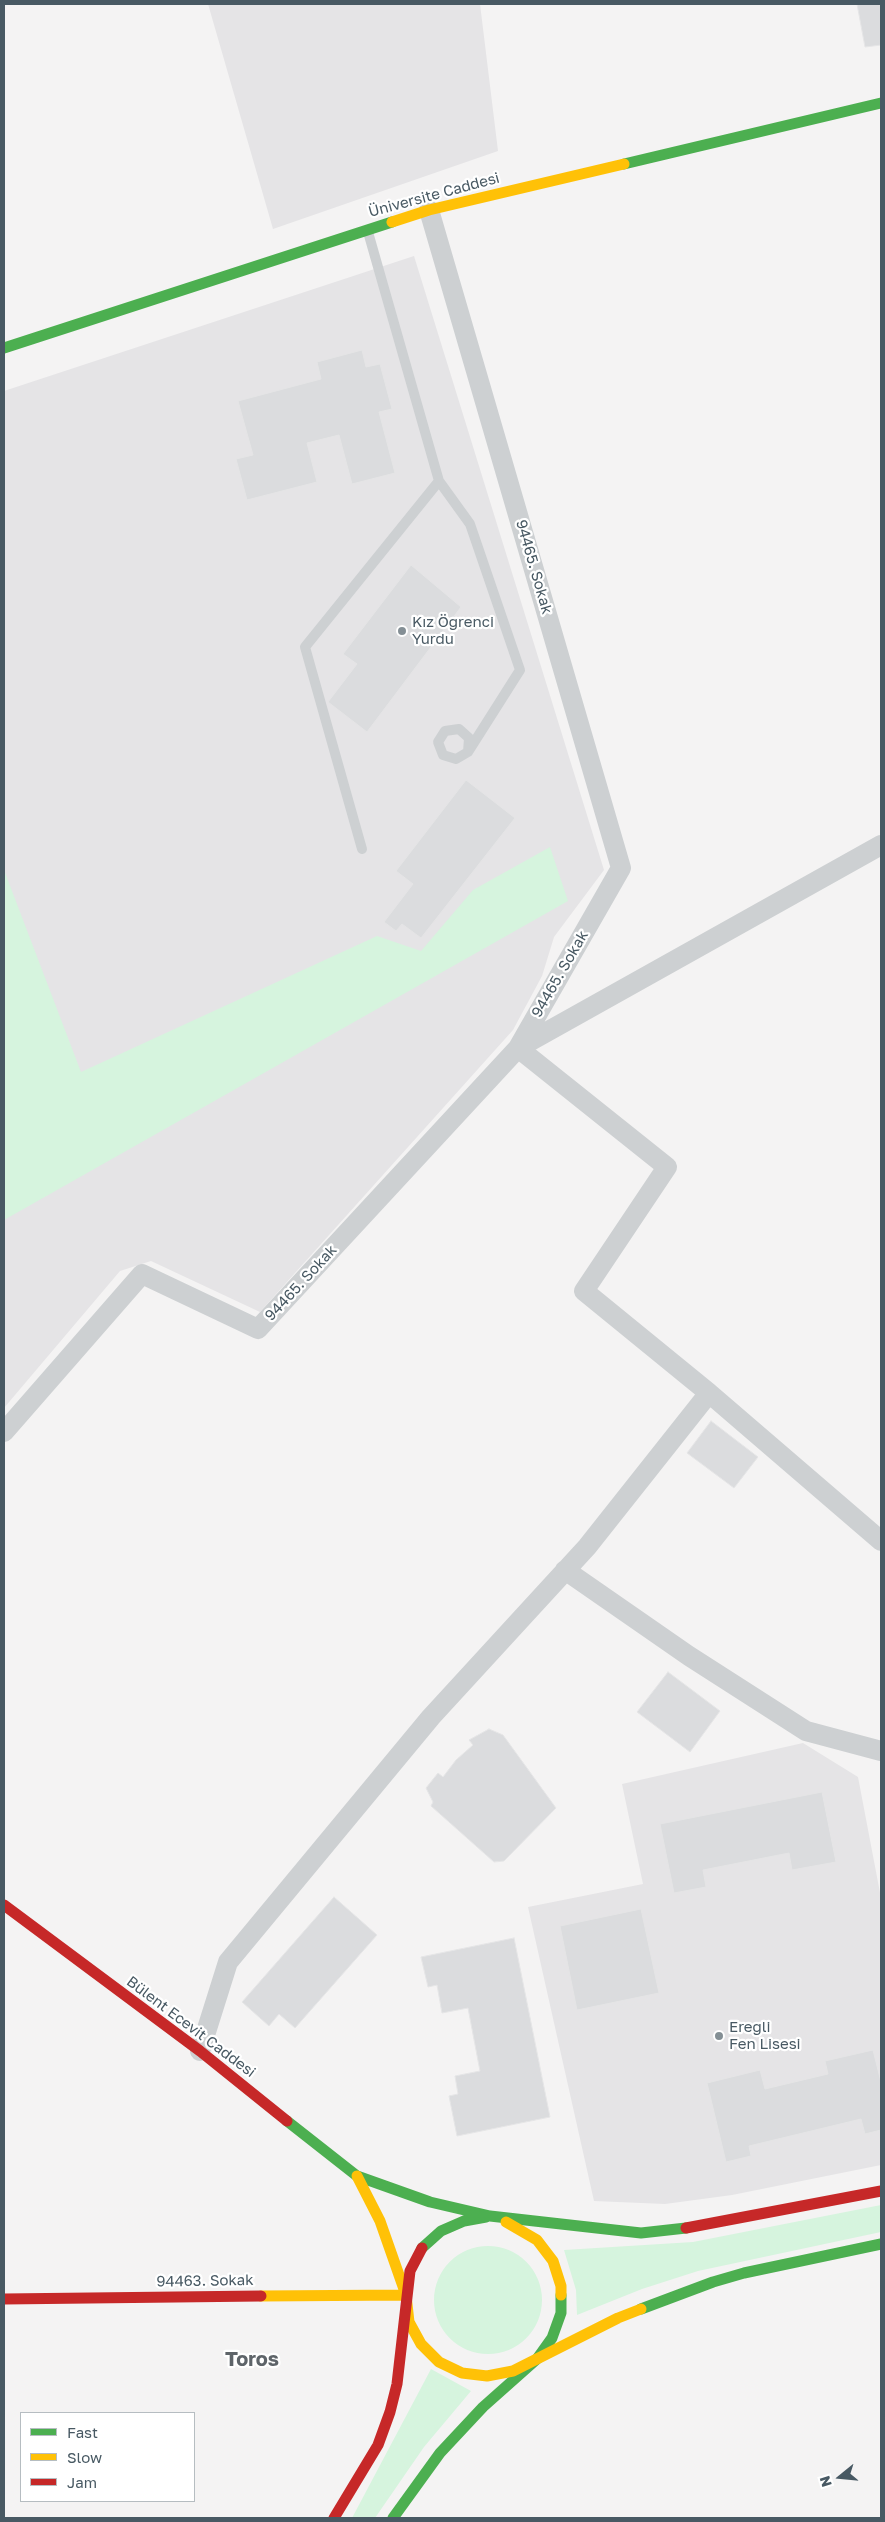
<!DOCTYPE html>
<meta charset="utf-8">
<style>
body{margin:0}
#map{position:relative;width:885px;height:2522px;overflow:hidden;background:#f4f3f3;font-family:"Golos Text",sans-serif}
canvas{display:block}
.frame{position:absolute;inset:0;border:5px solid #485963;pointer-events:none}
.legend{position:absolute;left:20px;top:2412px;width:175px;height:90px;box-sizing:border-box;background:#fff;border:1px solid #b6bdc1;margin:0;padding:6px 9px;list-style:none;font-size:15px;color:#485963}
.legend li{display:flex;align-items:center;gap:10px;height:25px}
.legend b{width:25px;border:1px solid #b6bdc1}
.north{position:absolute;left:815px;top:2452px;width:50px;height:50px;-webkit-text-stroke:4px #fff;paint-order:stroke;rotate:253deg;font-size:14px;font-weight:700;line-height:20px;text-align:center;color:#485963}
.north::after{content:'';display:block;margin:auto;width:18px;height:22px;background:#485963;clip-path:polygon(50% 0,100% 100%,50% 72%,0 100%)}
</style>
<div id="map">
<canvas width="885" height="2522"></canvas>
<div class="frame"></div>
<ul class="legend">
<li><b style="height:6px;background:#4caf50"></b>Fast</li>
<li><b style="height:6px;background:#ffc107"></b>Slow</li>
<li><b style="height:6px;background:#c62828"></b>Jam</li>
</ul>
<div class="north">N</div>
</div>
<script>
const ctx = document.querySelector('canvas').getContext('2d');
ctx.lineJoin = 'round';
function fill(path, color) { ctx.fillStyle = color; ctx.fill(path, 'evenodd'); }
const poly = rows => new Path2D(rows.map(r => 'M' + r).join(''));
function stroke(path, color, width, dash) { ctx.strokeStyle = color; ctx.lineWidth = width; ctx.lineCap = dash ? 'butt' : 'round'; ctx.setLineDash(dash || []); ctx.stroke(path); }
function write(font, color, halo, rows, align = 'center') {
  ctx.font = font + ' "Golos Text",sans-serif'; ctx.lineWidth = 4.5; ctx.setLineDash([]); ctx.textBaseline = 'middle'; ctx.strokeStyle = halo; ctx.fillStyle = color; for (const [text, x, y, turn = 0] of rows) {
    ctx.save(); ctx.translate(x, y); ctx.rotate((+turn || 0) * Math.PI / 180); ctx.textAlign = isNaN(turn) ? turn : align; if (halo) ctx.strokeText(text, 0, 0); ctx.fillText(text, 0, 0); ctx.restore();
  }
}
fill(poly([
 [208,4,480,4,498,151,273,229],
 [414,256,604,870,554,937,542,976,513,1030,260,1312,151,1261,120,1271,4,1408,4,391],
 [803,1743,858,1777,881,1898,881,2165,732,2195,665,2204,594,2201,528,1907,643,1884,622,1784]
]), '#e5e4e6');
fill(poly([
 [550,847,568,901,4,1220,4,870,81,1072,377,936,421,951,473,890],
 [881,2205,881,2232,698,2271,642,2289,577,2315,576,2290,564,2250,693,2242],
 '434 2300a54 54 0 1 1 108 0a54 54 0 1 1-108 0Z',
 [431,2369,471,2391,424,2447,375,2518,352,2518]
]), '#d6f4de');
const building = poly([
 [857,4,881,4,881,45,865,47,857,4],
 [362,350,366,367,380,364,392,409,379,412,395,473,352,484,339,435,307,443,317,482,247,500,236,459,253,455,238,401,321,379,317,362,362,350],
 [411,565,461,607,367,732,328,702,357,664,343,654,411,565],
 [466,780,515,818,421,938,402,924,396,931,384,922,413,884,396,871,466,780],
 [711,1421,758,1457,734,1488,687,1453,711,1421],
 [668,1672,720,1711,690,1752,637,1712,668,1672],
 [489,1729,503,1735,556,1808,504,1861,494,1862,431,1806,433,1802,426,1788,438,1773,443,1777,456,1760,473,1745,469,1740,489,1729],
 [822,1792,836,1862,792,1870,789,1853,703,1870,706,1887,674,1893,660,1824,822,1792],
 [334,1897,377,1935,295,2028,279,2014,269,2026,242,2002,334,1897],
 [641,1909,659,1993,577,2010,560,1926,641,1909],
 [514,1938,550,2117,457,2136,449,2096,458,2094,455,2076,480,2071,468,2008,442,2013,437,1985,428,1987,421,1957,514,1938],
 [873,2050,881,2082,881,2130,865,2134,861,2119,749,2146,751,2156,726,2162,707,2083,760,2070,765,2089,828,2074,825,2061,873,2050]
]);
fill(building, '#dbdcde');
stroke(building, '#e5e5e6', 1);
stroke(poly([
 [439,481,470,524,520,670,468,752,456,759,443,755,438,742,445,731,459,729,469,738,468,752],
 [362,849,305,647,439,481,368,232]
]), '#cdd0d2', 10);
stroke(poly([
 [881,845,518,1048,667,1167,584,1291,709,1393,881,1541],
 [4,1432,142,1274,258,1329,518,1048,621,868,429,210],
 [565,1570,689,1656,806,1731,881,1751],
 [200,2051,228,1962,431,1717,587,1547,709,1393]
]), '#cdd0d2', 20);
stroke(poly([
 [624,164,881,103],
 [4,348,392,222],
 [287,2121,357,2176,430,2202,490,2216,641,2233,686,2228],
 [422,2248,441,2231,464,2221,486,2217],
 [641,2309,713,2282,744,2273,881,2244],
 [393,2518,440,2453,483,2407,537,2359,552,2338,561,2313,561,2295]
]), '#4caf50', 11);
stroke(poly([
 [392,222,429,210,624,164],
 [357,2176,380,2221,406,2295,409,2322,421,2344,439,2362,462,2373,487,2376,513,2371,618,2318,641,2309],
 [506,2222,537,2240,553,2261,561,2286,561,2295],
 [261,2296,406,2295]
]), '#ffc107', 11);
stroke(poly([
 [4,1905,200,2051,287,2121],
 [686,2228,881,2191],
 [4,2299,261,2296],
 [334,2518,378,2445,390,2412,397,2384,410,2271,422,2248]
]), '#c62828', 11);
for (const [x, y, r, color] of [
 [402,631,5,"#848f95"],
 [719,2036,5,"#848f95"]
]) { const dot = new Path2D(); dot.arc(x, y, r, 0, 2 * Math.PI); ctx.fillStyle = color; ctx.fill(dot); stroke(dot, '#fff', 2); }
write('15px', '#485963', '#fff', [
 ["Üniversite Caddesi",434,195,-15],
 ["94465. Sokak",534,567,74],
 ["94465. Sokak",560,974,-60],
 ["94465. Sokak",301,1283,-47],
 ["Bülent Ecevit Caddesi",191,2027,37],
 ["94463. Sokak",205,2281,-1]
]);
write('15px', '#485963', '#fff', [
 ["Kız Öğrenci",412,622],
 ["Yurdu",412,639],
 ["Ereğli",729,2027],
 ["Fen Lisesi",729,2044]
], 'left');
write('bold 20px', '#5e6469', '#fff', [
 ["Toros",252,2360]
]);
</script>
